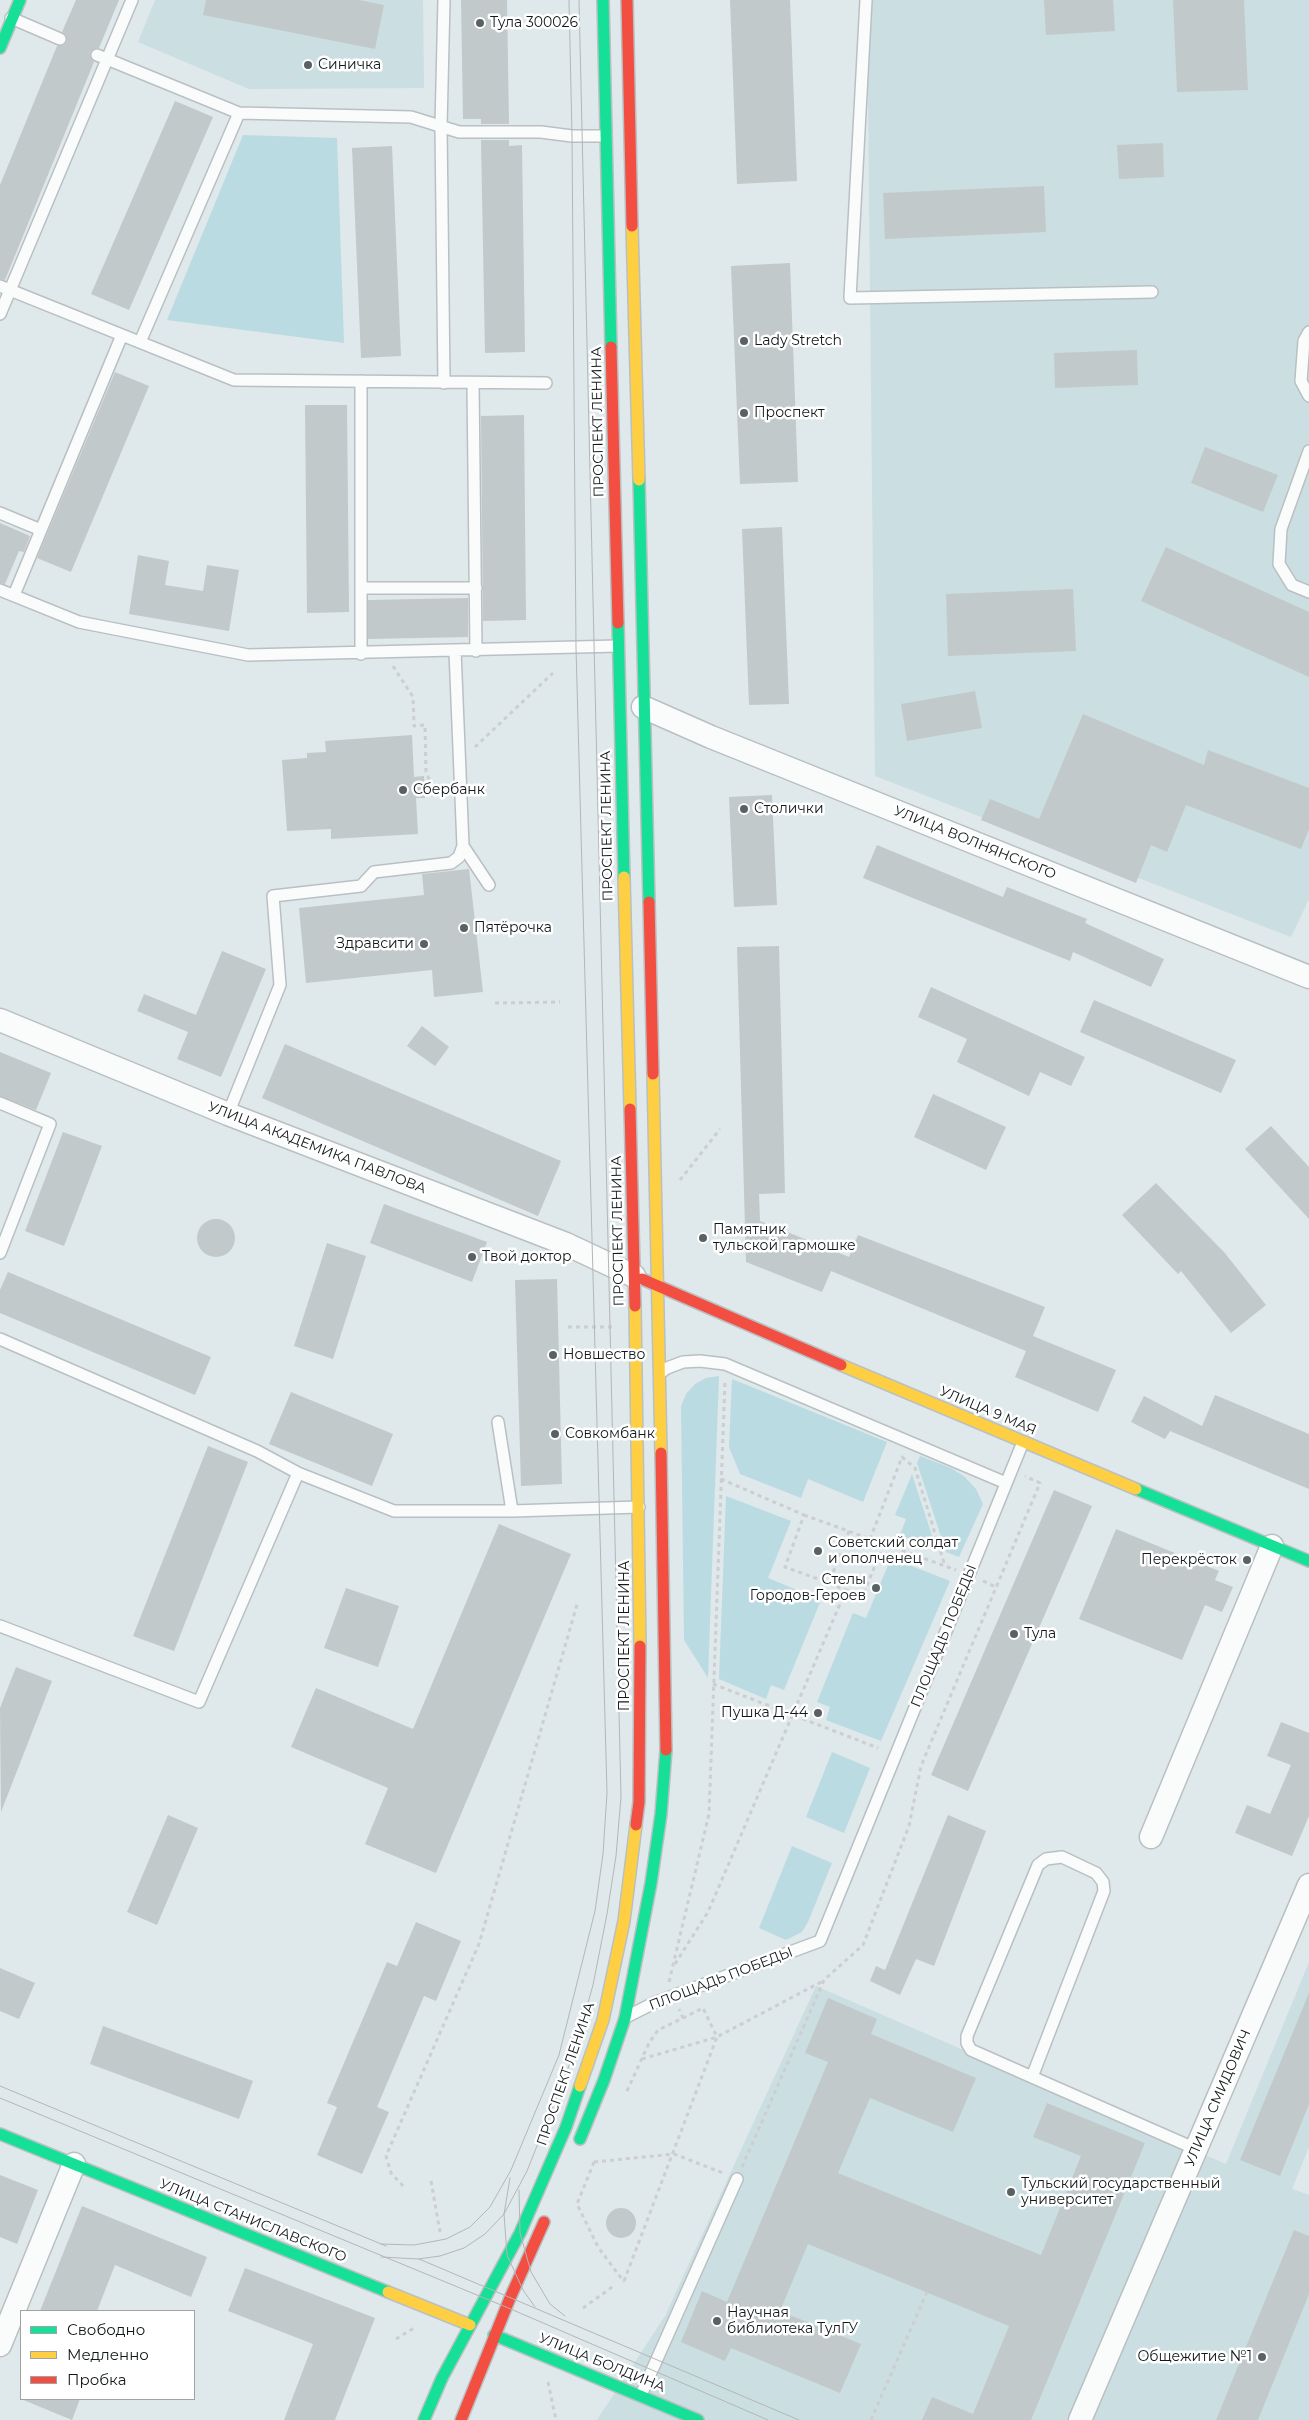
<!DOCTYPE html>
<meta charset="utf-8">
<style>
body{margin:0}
#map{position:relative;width:1309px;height:2420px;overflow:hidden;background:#dfe8ea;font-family:Montserrat,sans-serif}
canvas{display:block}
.legend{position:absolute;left:20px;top:2310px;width:175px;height:90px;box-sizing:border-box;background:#fff;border:1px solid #a0a3a3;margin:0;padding:6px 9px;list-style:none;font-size:15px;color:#121819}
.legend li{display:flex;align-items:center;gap:10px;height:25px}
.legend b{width:25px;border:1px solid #a0a3a3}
</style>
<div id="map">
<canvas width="1309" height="2420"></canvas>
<ul class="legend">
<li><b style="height:6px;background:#16e098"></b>Свободно</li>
<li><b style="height:6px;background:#ffcf43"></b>Медленно</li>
<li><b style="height:6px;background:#f24e42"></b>Пробка</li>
</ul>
</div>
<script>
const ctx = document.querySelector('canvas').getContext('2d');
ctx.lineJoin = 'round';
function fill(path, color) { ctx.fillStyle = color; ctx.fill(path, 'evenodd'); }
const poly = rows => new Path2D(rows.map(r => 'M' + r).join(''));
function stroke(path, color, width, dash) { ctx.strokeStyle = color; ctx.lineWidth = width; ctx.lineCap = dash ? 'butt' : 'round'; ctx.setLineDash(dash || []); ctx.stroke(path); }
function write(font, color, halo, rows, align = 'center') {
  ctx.font = font + ' Montserrat,sans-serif'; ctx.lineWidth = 5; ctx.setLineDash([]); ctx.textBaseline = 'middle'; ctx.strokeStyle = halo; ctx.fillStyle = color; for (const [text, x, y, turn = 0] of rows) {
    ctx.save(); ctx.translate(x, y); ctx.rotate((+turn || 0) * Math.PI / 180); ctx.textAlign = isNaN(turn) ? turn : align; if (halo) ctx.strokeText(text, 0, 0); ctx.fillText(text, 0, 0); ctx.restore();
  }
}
fill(poly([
 [155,0,423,0,424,88,249,89,138,42],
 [867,0,1309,0,1309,899,1291,937,875,776],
 [1309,1962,1309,2147,1292,2189,1309,2195,1309,2420,597,2420,665,2316,816,1986,1226,2164]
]), '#cbdee1');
fill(poly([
 [243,135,337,138,344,343,167,320],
 [719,1376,708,1678,684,1640,681,1406,686,1394,695,1384,706,1378],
 [732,1379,887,1442,863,1502,808,1479,801,1498,740,1474,729,1447],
 [920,1456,951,1468,965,1477,976,1489,983,1504,959,1557,946,1552,917,1463],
 [912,1474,936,1548,900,1535,906,1519,895,1515],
 [726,1496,791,1521,768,1578,821,1600,784,1690,771,1685,766,1699,719,1679],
 [891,1558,950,1581,881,1741,826,1720,830,1707,817,1702,853,1613,866,1618],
 [832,1752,870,1768,844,1833,806,1817],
 [792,1846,832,1863,808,1922,802,1932,786,1940,759,1928]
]), '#bbdbe2');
fill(poly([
 [76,0,119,0,99,48,96,48,90,52,90,56,94,62,5,280,0,279,0,185,57,46,64,45,67,41,66,35,62,32],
 [206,0,359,0,384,5,375,49,203,15],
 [461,0,507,0,509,124,481,124,481,119,463,119],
 [730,0,790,0,797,181,737,184],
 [1044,0,1113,0,1115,31,1046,35],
 [1173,0,1244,0,1248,90,1177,92],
 [175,101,213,117,129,310,91,294],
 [481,140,509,140,509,146,522,145,525,352,485,353],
 [1163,143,1164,177,1119,179,1117,145],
 [392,146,401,356,361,358,352,148],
 [1044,186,1046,232,885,239,883,193],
 [790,263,798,482,740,484,731,266],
 [1137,350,1138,385,1055,388,1054,353],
 [115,372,149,386,71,572,37,558],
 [305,405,347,405,349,612,307,613],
 [524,415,526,620,483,621,481,416],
 [1205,447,1278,475,1263,512,1191,483],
 [0,523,30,536,24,552,19,551,5,584,0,583],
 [782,527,789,704,749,705,742,529],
 [1166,547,1309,612,1309,677,1141,601],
 [138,555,169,561,165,585,203,591,207,565,239,570,229,631,129,614],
 [1073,589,1076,651,948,656,946,594],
 [468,598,468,637,368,639,368,600],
 [975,691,982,728,907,741,901,704],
 [1083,714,1204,765,1208,750,1309,788,1309,829,1301,849,1186,805,1167,852,1151,845,1136,883,981,820,990,799,1039,819],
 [412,735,414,777,424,776,425,798,416,798,418,834,331,839,331,829,287,831,282,760,307,758,307,753,326,752,325,741],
 [772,795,777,905,734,907,729,797],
 [877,845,1003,897,1007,887,1087,919,1085,923,1164,959,1151,987,1073,952,1070,961,863,878],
 [469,869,483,992,434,997,432,970,306,983,299,908,424,895,422,874],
 [779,946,785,1193,759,1194,760,1221,849,1257,858,1235,1045,1307,1033,1336,1116,1370,1098,1412,1015,1377,1026,1351,831,1271,822,1292,746,1262,737,947],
 [222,951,266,969,221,1077,177,1059,188,1032,137,1011,144,994,196,1015],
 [931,987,1085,1057,1071,1086,1040,1072,1029,1096,957,1062,967,1039,918,1017],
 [1094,1000,1236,1060,1221,1093,1080,1032],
 [422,1026,449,1047,435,1066,407,1046],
 [285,1044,561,1161,538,1216,262,1098],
 [0,1052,51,1073,36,1110,0,1096],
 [933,1094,1006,1127,986,1170,914,1137],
 [1271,1126,1309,1167,1309,1219,1245,1149],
 [63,1132,102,1146,64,1246,25,1231],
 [1156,1183,1224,1252,1266,1305,1231,1333,1181,1271,1178,1274,1122,1215],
 [384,1204,487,1242,472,1282,370,1243],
 '197 1238a19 19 0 1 1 38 0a19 19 0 1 1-38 0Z',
 [327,1243,366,1256,333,1359,294,1346],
 [8,1272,211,1357,195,1395,0,1313,0,1290],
 [557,1279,562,1484,521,1486,515,1280],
 [291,1392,393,1434,372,1486,269,1444],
 [1215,1395,1309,1434,1309,1489,1170,1431,1165,1439,1131,1422,1144,1396,1202,1426],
 [208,1446,248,1462,174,1651,133,1636],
 [1054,1490,1092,1506,968,1791,931,1775],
 [499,1524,571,1554,436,1873,365,1844,388,1788,291,1747,316,1688,413,1729],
 [1116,1529,1219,1571,1215,1580,1233,1587,1222,1612,1205,1605,1182,1660,1079,1619],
 [346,1588,399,1606,378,1667,324,1648],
 [16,1667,52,1681,1,1812,0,1708],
 [1281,1722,1309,1733,1309,1816,1292,1856,1235,1833,1247,1805,1270,1814,1291,1765,1267,1756],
 [168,1815,198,1828,157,1925,127,1912],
 [948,1815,986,1831,934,1966,916,1959,900,1995,870,1981,876,1966,885,1970],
 [416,1922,461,1941,436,2001,424,1996,377,2107,389,2112,362,2174,317,2155,337,2107,327,2103,387,1962,397,1966],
 [0,1968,35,1983,19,2019,0,2011],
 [1309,1993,1309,2104,1280,2176,1240,2160],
 [828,1998,877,2019,871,2034,976,2078,953,2132,870,2098,838,2173,1041,2255,1081,2156,1033,2137,1047,2103,1145,2143,1031,2420,922,2420,932,2397,973,2414,1009,2326,808,2244,780,2311,861,2344,840,2393,731,2348,725,2361,681,2342,702,2291,727,2302,828,2062,805,2053],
 [103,2026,253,2081,239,2119,90,2064],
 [0,2175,38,2190,17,2244,0,2237],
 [82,2206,207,2257,191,2297,115,2265,97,2311,40,2311],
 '606 2223a15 15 0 1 1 30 0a15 15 0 1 1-30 0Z',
 [1294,2230,1309,2236,1309,2294,1258,2420,1216,2420],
 [245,2268,375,2318,335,2420,284,2420,313,2344,228,2311],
 [21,2399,80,2399,72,2420]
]), '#c2c9cb');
const lane = poly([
 [866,0,850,298,1152,292],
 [11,18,60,39],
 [97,55,239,113,411,117,459,132,541,132,572,136,606,136],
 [0,286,234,380,546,383],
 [0,314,132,0],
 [1309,332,1304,341,1301,381,1309,396],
 [140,342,239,113],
 [444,383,441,126,444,0],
 [473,383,476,651],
 [1309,451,1281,529,1279,564,1292,585,1309,592],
 [0,513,41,530],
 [361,588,476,588],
 [0,590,79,622,248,655,618,646],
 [14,595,122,335],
 [361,654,361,381],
 [463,846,489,885],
 [0,1103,50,1124,0,1253],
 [228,1114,280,985,273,896,361,886,374,872,451,863,459,857,463,846,455,651],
 [0,1339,257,1451,298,1473,394,1511,512,1511],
 [660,1373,667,1368,683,1362,700,1361,725,1364,1006,1483],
 [498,1422,512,1511,639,1507],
 [0,1626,199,1702,298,1473],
 [628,2016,654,2003,820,1941,1023,1442],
 [1032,2077,1104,1891,1103,1882,1096,1873,1062,1857,1046,1859,1038,1865,967,2036,967,2043,971,2050,1032,2077,1196,2149],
 [641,2395,737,2179]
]);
const street = poly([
 [643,707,711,737,1309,977],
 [0,1020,228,1114,566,1244,634,1276],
 [1151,1837,1272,1546],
 [0,2345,74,2164],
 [1080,2420,1309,1885]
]);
const fast = poly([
 [603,0,611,347],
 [0,48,20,0],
 [639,480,649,902],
 [618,623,624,877],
 [1136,1489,1309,1561],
 [0,2134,388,2292],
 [580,2139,604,2080,625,2018,651,1883,661,1814,666,1750],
 [494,2335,698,2420],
 [424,2420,442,2378,520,2233,566,2127,580,2086]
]);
const slow = poly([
 [632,226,639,480],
 [624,877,630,1109],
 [653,1074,661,1453],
 [635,1306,640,1646],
 [841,1365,1136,1489],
 [580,2086,603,2020,624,1921,636,1825],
 [388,2292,470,2325]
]);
const jam = poly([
 [627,0,632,226],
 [611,347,618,623],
 [649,902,653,1074],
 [630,1109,635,1306],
 [642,1279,841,1365],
 [661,1453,666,1750],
 [636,1825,639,1802,640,1646],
 [461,2420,510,2298,544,2222]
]);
stroke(lane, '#bac0c2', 14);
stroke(street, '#bac0c2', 25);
stroke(fast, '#bac0c2', 14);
stroke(slow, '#bac0c2', 14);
stroke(jam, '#bac0c2', 14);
stroke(poly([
 [393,666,413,697,414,726,425,725,426,771,432,787,446,786],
 [475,747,553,673],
 [495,1003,560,1002],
 [680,1180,720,1129],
 [568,1327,612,1327],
 [721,1479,804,1515,785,1567,829,1583],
 [804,1515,956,1570],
 [849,1531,829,1583,862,1597,884,1544],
 [870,1539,902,1457,915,1468,945,1566],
 [983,1581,996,1587],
 [713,1684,878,1748],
 [675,1964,708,1912,846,1590],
 [669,1982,709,1814,725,1381],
 [642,2059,717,2037,823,1981],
 [627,2091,649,2043,658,2030,683,2018,679,2009],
 [594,2162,674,2154,723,2173],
 [594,2162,577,2204,598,2247,624,2282],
 [742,2167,824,1980,863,1945,909,1826,921,1766,1040,1483,1025,1476],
 [431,2181,440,2232],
 [403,2186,391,2173,386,2156,479,1944,578,1601],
 [624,2281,717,2037,703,2008,683,2018],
 [583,2308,615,2285],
 [396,2339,414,2328],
 [548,2382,556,2420],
 [871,2420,927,2292]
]), '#ccced0', 3, [4, 4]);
stroke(lane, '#fafcfc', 11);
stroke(street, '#fafcfc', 22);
stroke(fast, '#16e098', 11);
stroke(slow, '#ffcf43', 11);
stroke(jam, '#f24e42', 11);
stroke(poly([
 [0,2086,386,2246],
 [0,2098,506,2307,768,2420],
 [510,2178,504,2214,507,2255,523,2290,535,2307],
 [519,2190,520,2233,531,2272,550,2304,565,2316],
 [381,2244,414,2245,446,2239,470,2227,490,2207,511,2170,559,2055,595,1911,603,1854,607,1793,576,648,572,136,569,0],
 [381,2257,418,2259,440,2256,464,2248,485,2234,504,2214,527,2171,574,2053,593,1985,607,1914,616,1856,621,1797,579,0],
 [419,2259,799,2420]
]), '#b4b6b7', 1);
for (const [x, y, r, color] of [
 [480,23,5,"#5a6162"],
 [308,65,5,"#5a6162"],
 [744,341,5,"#5a6162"],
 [744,413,5,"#5a6162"],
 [403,790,5,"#5a6162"],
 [744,809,5,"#5a6162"],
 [464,928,5,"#5a6162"],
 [424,944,5,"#5a6162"],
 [703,1238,5,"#5a6162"],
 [472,1257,5,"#5a6162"],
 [553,1355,5,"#5a6162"],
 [555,1434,5,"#5a6162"],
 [818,1551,5,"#5a6162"],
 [1247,1560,5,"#5a6162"],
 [876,1588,5,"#5a6162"],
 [1014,1634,5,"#5a6162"],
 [818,1713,5,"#5a6162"],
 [1011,2192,5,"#5a6162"],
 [717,2321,5,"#5a6162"],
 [1262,2357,5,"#5a6162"]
]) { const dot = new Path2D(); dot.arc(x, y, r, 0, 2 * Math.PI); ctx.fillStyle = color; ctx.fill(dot); stroke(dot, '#fff', 2); }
write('14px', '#121819', '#fff', [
 ["Тула 300026",490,23],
 ["Синичка",318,65],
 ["Lady Stretch",754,341],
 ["Проспект",754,413],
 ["Сбербанк",413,790],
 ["Столички",754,809],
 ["Пятёрочка",474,928],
 ["Здравсити",414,944,"right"],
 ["Памятник",713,1230],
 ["тульской гармошке",713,1246],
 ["Твой доктор",482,1257],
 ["Новшество",563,1355],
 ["Совкомбанк",565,1434],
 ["Советский солдат",828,1543],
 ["и ополченец",828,1559],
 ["Перекрёсток",1237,1560,"right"],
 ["Стелы",866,1580,"right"],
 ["Городов-Героев",866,1596,"right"],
 ["Тула",1024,1634],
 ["Пушка Д-44",808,1713,"right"],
 ["Тульский государственный",1021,2184],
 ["университет",1021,2200],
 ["Научная",727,2313],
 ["библиотека ТулГУ",727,2329],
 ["Общежитие №1",1252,2357,"right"]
], 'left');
write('14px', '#121819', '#fff', [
 ["ПРОСПЕКТ ЛЕНИНА",598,422,-91],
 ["ПРОСПЕКТ ЛЕНИНА",607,826,-91],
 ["УЛИЦА ВОЛНЯНСКОГО",975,843,22],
 ["УЛИЦА АКАДЕМИКА ПАВЛОВА",317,1148,21],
 ["ПРОСПЕКТ ЛЕНИНА",618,1231,-91],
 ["УЛИЦА 9 МАЯ",988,1411,23],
 ["ПРОСПЕКТ ЛЕНИНА",625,1636,-90],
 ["ПЛОЩАДЬ ПОБЕДЫ",944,1636,-68],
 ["ПЛОЩАДЬ ПОБЕДЫ",721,1979,-21],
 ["ПРОСПЕКТ ЛЕНИНА",566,2074,-71],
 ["УЛИЦА СМИДОВИЧ",1218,2098,-67],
 ["УЛИЦА СТАНИСЛАВСКОГО",253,2221,22],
 ["УЛИЦА БОЛДИНА",602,2363,22]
]);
</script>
